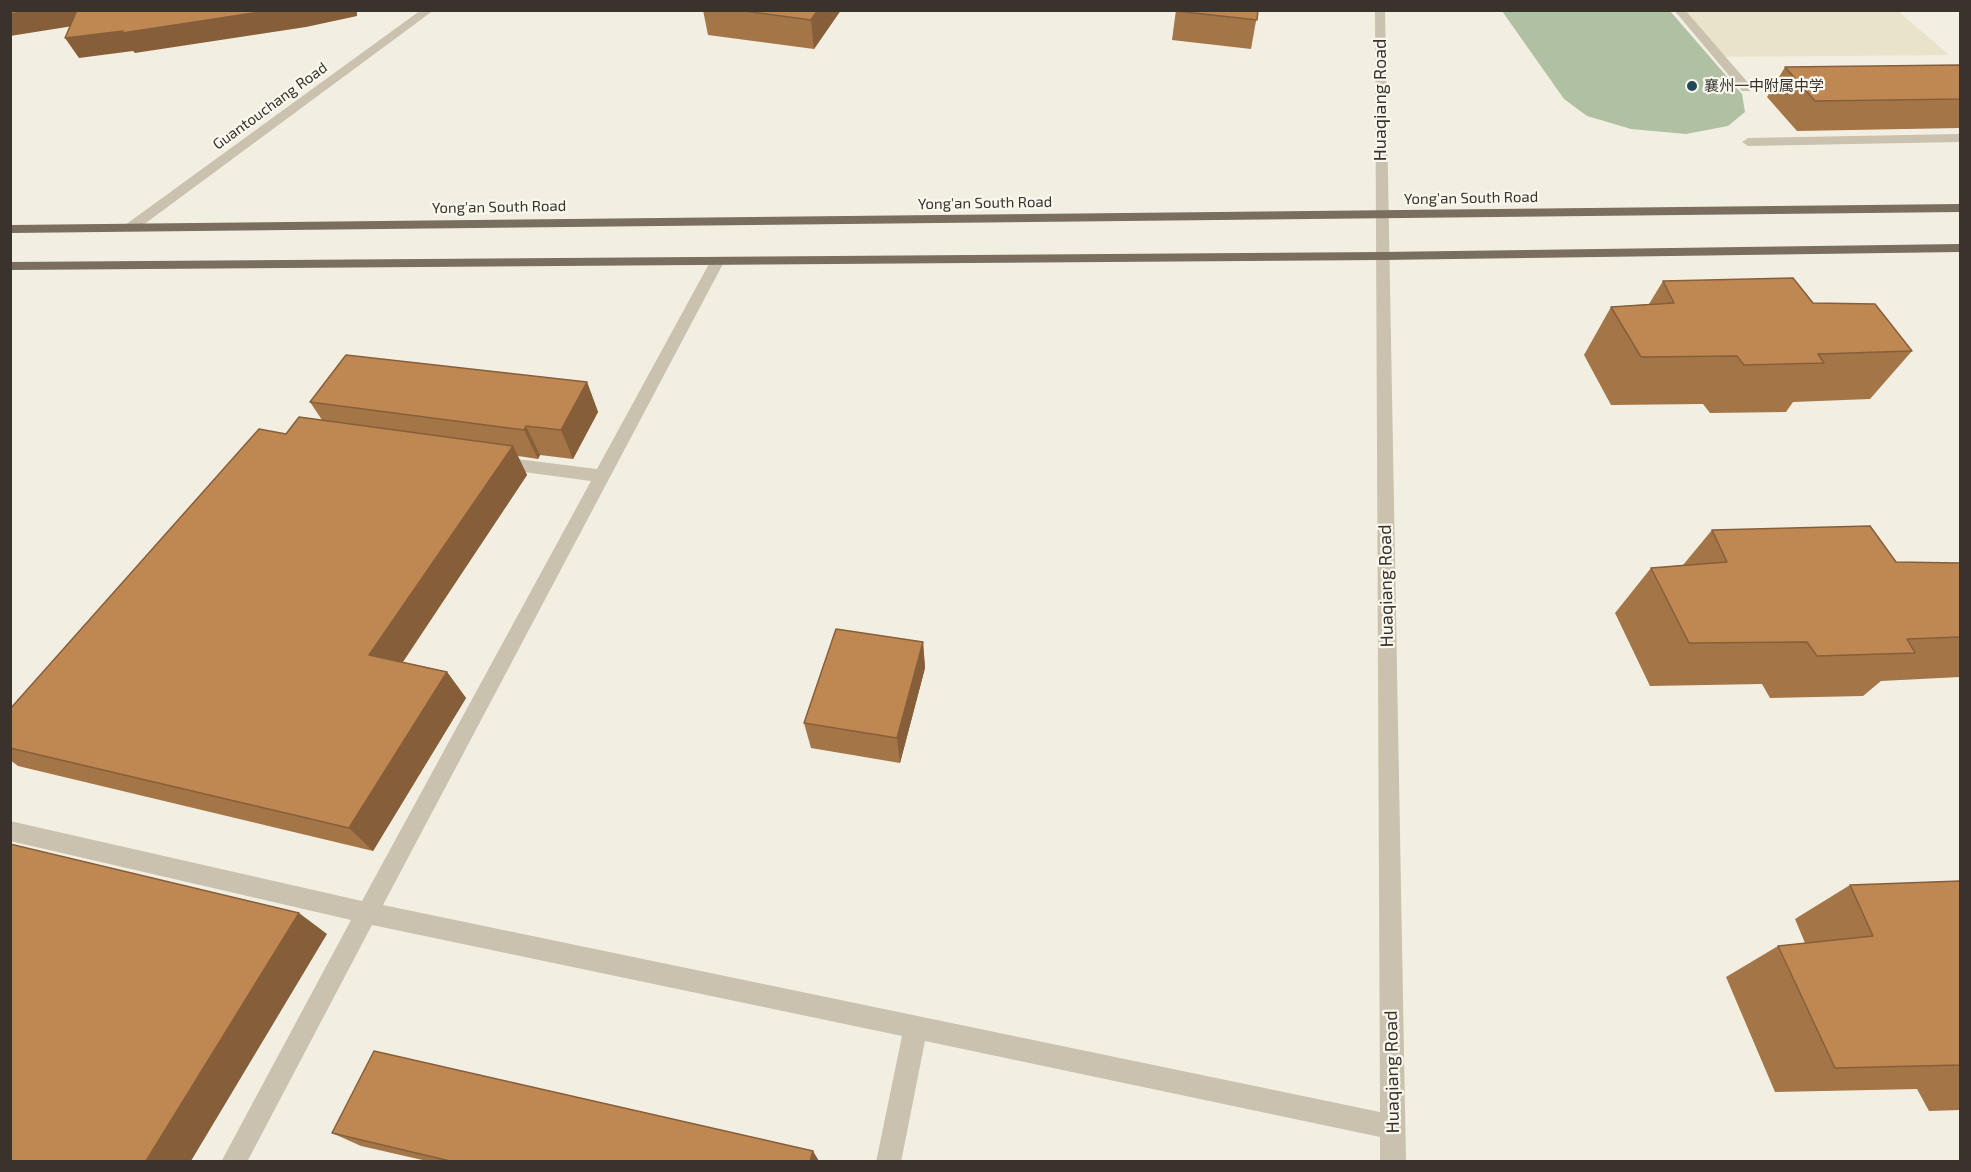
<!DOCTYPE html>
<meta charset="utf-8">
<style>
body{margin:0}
#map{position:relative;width:1971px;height:1172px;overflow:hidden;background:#f2efe2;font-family:"Exo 2",sans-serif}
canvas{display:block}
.frame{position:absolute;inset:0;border:12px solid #39332c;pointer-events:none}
</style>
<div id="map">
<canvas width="1971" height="1172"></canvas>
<div class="frame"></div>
</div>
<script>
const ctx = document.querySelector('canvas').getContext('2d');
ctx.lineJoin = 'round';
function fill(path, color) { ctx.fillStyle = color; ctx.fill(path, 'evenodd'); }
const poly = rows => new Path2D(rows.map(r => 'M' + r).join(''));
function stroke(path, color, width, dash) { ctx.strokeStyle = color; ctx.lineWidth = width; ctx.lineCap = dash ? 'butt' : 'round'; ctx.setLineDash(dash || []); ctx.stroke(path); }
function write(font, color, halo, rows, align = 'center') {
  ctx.font = font + ' "Exo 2","Noto Sans SC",sans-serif'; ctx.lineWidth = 4.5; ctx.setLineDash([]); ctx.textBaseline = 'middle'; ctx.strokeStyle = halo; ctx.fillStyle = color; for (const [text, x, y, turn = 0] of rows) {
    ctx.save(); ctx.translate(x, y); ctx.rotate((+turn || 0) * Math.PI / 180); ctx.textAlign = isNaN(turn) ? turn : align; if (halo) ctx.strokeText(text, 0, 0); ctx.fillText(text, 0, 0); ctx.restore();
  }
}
fill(poly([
 [1502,11,1670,11,1742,94,1745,112,1728,126,1686,134,1631,129,1587,116,1564,99]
]), '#afc1a2');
fill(poly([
 [1679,11,1898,11,1949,55,1719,57]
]), '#e9e3ca');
fill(poly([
 [421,10,434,10,135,231,125,231,123,228,125,225,421,10],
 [1375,10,1385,10,1406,1162,1380,1162,1380,1137,925,1041,901,1162,876,1162,902,1036,372,925,247,1162,221,1162,351,920,10,841,10,821,362,901,591,481,501,469,495,467,493,463,495,459,501,457,597,469,710,262,717,258,724,262,383,905,1380,1112,1375,10],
 [1674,10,1685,10,1750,85,1750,91,1742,91,1674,10],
 [1960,134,1960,142,1748,146,1742,142,1748,138,1960,134]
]), '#cac2ae');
fill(poly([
 [1960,204,1960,212,10,233,10,225,1960,204],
 [1960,244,1960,252,1382,260,10,270,10,262,1382,252,1960,244]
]), '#7a6e5e');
fill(poly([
 [703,10,841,10,814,49,708,35],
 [1176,10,1258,10,1251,49,1172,40],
 [1960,65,1960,128,1797,131,1767,97,1785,67],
 [1663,281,1813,303,1912,351,1870,399,1793,402,1786,412,1710,413,1703,404,1611,405,1584,355,1611,307,1649,304],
 [587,382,598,412,573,459,540,455,538,459,518,456,527,475,403,662,447,672,466,698,373,851,18,766,10,760,10,709,286,434,322,420,310,402],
 [1712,530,1896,562,1960,563,1960,677,1881,681,1863,696,1770,698,1762,684,1650,686,1615,613,1651,568,1683,565],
 [923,642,925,668,900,763,811,748,804,723],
 [1960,881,1960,1110,1929,1111,1917,1089,1775,1092,1726,977,1778,946,1805,943,1795,919,1850,885],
 [332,1133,819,1161,427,1161,361,1146]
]), '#a47547');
fill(poly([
 [34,10,84,10,92,23,10,36,10,14],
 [273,10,357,10,357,16,306,27,135,53,133,51,79,58,65,38],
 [818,10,841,10,814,49,811,20],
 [587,382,598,412,573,459,561,430],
 [526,426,540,455,538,459,524,430],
 [513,446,527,475,390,681,369,655],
 [923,642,925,668,900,763,897,738],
 [447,672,466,698,373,851,349,828],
 [299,913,327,934,191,1161,146,1161],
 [813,1151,819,1161,810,1161]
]), '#865f3a');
const building = poly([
 [10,10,34,10,10,14,10,10],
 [77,10,273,10,122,33,123,31,65,38,77,10],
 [737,10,818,10,811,20,737,10],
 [1176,10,1258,10,1257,20,1176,11,1176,10],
 [1960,65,1960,99,1815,101,1785,67,1960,65],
 [1793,278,1813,303,1875,304,1912,351,1818,354,1824,363,1744,365,1737,356,1641,357,1611,307,1674,303,1663,281,1793,278],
 [346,355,587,382,561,430,526,426,524,430,310,402,346,355],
 [299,417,513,446,369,655,447,672,349,828,10,748,10,709,259,429,286,434,299,417],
 [1870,526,1896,562,1960,563,1960,637,1907,639,1915,653,1817,656,1807,642,1689,643,1651,568,1727,562,1712,530,1870,526],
 [836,629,923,642,897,738,804,723,836,629],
 [10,844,299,913,146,1161,10,1161,10,844],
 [1960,881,1960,1065,1835,1068,1778,946,1873,936,1850,885,1960,881],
 [374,1051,813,1151,810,1161,450,1161,332,1133,374,1051]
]);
fill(building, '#bf8853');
stroke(building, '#865f3a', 1.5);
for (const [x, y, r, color] of [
 [1692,86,6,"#234859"]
]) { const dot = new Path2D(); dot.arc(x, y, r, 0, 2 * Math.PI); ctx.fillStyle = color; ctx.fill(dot); stroke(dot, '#faf7ee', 2); }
write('15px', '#39332c', '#faf7ee', [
 ["襄州一中附属中学",1704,86]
], 'left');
write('15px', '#39332c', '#faf7ee', [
 ["Guantouchang Road",270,106,-36],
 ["Yong'an South Road",1471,198,-1],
 ["Yong'an South Road",985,203,-1],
 ["Yong'an South Road",499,207,-1]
]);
write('18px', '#39332c', '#faf7ee', [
 ["Huaqiang Road",1380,100,-90],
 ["Huaqiang Road",1386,586,-91],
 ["Huaqiang Road",1392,1072,-91]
]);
</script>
